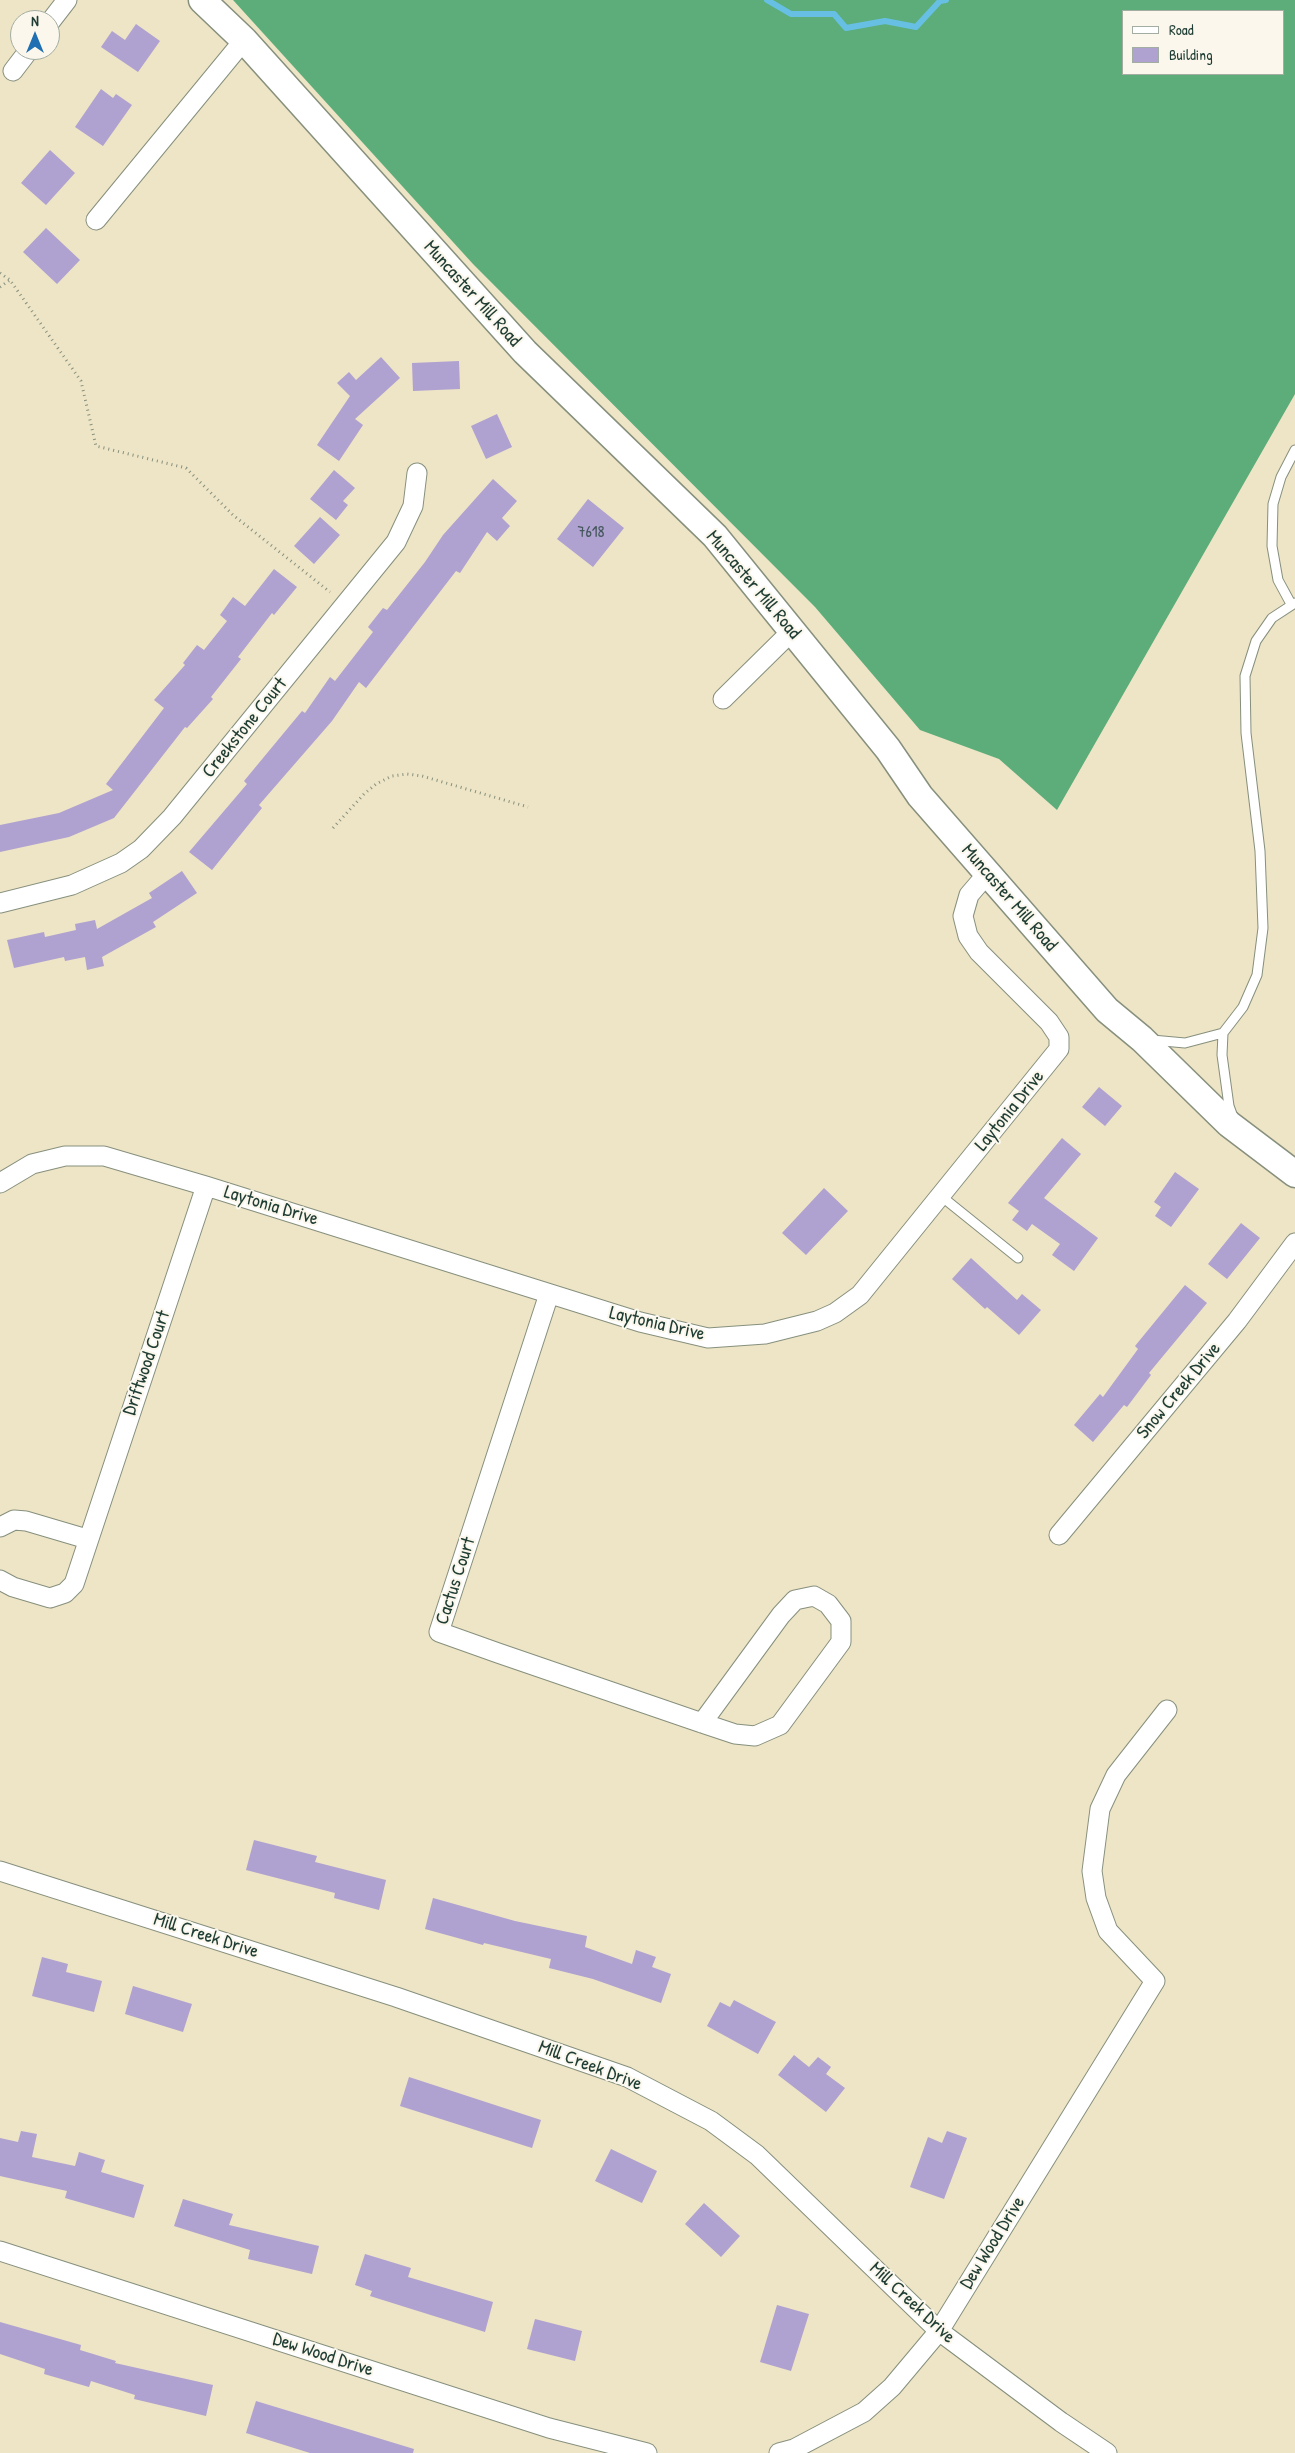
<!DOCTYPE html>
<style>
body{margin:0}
#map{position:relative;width:1295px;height:2453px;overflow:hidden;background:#eee4c6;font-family:"Patrick Hand",sans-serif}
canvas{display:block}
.legend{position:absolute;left:1122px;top:10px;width:162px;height:65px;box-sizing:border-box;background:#fbf7ec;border:1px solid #a3ada2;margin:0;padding:6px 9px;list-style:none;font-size:15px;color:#1f3d34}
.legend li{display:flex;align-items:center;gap:10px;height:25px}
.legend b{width:25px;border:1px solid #a3ada2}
.north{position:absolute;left:10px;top:10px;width:50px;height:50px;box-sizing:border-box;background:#fbf7ec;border:1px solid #a3ada2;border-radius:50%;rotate:0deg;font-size:14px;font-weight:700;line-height:20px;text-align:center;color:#1f3d34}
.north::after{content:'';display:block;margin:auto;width:18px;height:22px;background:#1f6fb2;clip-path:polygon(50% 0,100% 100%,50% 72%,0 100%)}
</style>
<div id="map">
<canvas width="1295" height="2453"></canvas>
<ul class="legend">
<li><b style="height:6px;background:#fff"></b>Road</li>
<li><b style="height:14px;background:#afa1d0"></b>Building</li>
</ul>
<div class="north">N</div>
</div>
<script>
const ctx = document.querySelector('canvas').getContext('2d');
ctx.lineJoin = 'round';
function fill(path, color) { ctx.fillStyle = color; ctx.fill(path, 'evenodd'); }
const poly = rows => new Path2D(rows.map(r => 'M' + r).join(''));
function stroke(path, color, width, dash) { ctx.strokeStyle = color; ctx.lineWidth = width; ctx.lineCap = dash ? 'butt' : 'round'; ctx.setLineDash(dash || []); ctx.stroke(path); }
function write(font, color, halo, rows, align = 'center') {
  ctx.font = font + ' "Patrick Hand",sans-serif'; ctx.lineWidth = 4; ctx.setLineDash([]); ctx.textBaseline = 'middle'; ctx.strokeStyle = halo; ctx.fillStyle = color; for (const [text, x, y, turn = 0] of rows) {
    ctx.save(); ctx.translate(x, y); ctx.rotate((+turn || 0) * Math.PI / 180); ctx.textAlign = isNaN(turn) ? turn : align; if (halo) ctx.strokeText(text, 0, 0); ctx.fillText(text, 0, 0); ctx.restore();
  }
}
fill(poly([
 [233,0,1295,0,1295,394,1057,810,999,759,920,730,815,607,473,264],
 [1124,11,1284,11,1284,74,1124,74]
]), '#5cad79');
stroke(poly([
 [767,0,791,14,834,14,846,28,885,21,916,27,940,1,946,0]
]), '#67c0e4', 6);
fill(poly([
 [136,24,160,41,138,72,101,47,112,31,125,40],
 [101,89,113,98,116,94,132,105,103,146,75,127],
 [50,150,75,173,46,205,21,183],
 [46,228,80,260,57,284,23,252],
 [381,357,400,378,355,419,363,425,339,461,317,445,350,396,337,383,349,372,356,380],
 [459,361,460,389,413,391,412,363],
 [497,414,512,447,486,459,471,426],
 [334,470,355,488,343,501,348,505,336,520,310,499],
 [493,479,517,501,502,518,510,526,497,541,487,532,460,573,456,571,366,688,359,682,332,721,259,805,262,808,212,870,189,852,247,784,244,781,302,711,305,713,330,677,335,681,373,632,368,627,383,608,387,610,425,562,443,535],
 [588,499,624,528,593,567,557,539],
 [320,517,340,535,314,564,294,546],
 [274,569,297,587,274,615,272,613,238,657,241,659,211,697,213,699,187,728,185,727,114,818,69,837,0,852,0,825,59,813,113,790,106,784,164,708,154,700,185,665,183,663,197,645,204,650,227,621,220,615,233,597,245,606],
 [182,871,197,893,153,922,156,927,102,957,104,966,87,970,85,957,65,961,64,957,14,968,7,940,44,932,45,937,76,930,75,924,95,920,97,929,152,898,149,893],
 [1099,1087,1122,1106,1105,1126,1082,1107],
 [1062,1138,1081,1154,1044,1198,1098,1238,1074,1271,1052,1255,1060,1244,1032,1224,1027,1231,1012,1220,1019,1211,1008,1203],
 [1175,1172,1199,1189,1171,1227,1155,1216,1161,1207,1154,1202],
 [824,1188,848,1211,806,1255,782,1233],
 [1241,1223,1260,1238,1227,1279,1208,1264],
 [971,1258,1017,1300,1022,1294,1041,1310,1019,1335,987,1307,985,1309,952,1279],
 [1185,1285,1207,1303,1149,1373,1151,1375,1127,1407,1124,1405,1093,1442,1074,1425,1100,1394,1103,1397,1138,1349,1135,1346],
 [254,1840,317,1856,315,1862,386,1880,379,1910,334,1898,335,1893,246,1870],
 [433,1898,515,1921,587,1936,585,1947,632,1964,636,1950,656,1957,652,1967,671,1974,661,2003,593,1979,549,1968,551,1959,484,1943,483,1945,425,1929],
 [42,1957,68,1964,66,1972,102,1981,94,2012,32,1996],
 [133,1986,192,2004,183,2032,125,2014],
 [734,2000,776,2022,758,2054,707,2026,720,2002,730,2007],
 [794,2055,809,2067,818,2057,831,2067,826,2074,845,2088,826,2112,778,2075],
 [409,2077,541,2120,532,2148,400,2106],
 [21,2131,37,2134,32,2157,75,2166,79,2152,105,2160,101,2172,144,2185,134,2218,65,2198,67,2191,0,2176,0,2138,18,2142],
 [947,2131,967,2138,944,2199,910,2187,928,2137,942,2143],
 [611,2149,657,2171,642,2203,595,2181],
 [183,2199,233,2214,229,2225,319,2246,312,2274,248,2259,250,2250,174,2226],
 [704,2203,740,2236,721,2257,685,2224],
 [365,2254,411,2268,408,2277,493,2302,485,2332,370,2296,372,2291,355,2285],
 [777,2305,809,2314,791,2371,760,2362],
 [535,2319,582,2331,575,2361,527,2349],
 [0,2322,81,2345,80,2350,116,2361,115,2363,213,2385,206,2416,134,2399,135,2395,91,2381,89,2387,44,2374,45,2369,0,2354],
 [256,2401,414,2449,413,2453,310,2453,246,2433]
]), '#afa1d0');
const service = poly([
 [1291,604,1278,580,1272,546,1273,504,1281,477,1295,450],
 [1223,1033,1222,1055,1229,1106,1233,1117],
 [1152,1040,1185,1043,1223,1033,1243,1007,1257,975,1263,928,1260,851,1246,733,1245,676,1256,641,1272,618,1295,603],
 [941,1196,1018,1258]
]);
const minor = poly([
 [50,22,67,0],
 [13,71,29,50],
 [96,220,244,40],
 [723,699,792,631],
 [0,903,72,885,121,863,141,849,172,817,396,542,413,506,417,473],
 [0,1183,32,1164,65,1156,104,1156,206,1186,640,1322,708,1338,765,1334,817,1321,835,1313,860,1295,1059,1049,1059,1037,1049,1022,979,952,968,936,963,916,969,895,987,874],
 [549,1294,439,1632,498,1653,702,1723,735,1734,755,1736,780,1725,841,1642,841,1621,828,1604,814,1596,795,1600,781,1615,702,1723],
 [0,1527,14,1520,26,1521,87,1539],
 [1059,1535,1237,1321,1295,1243],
 [0,1580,13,1587,50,1598,65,1593,74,1584,206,1186],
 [0,1871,396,1997,627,2077,711,2121,757,2155,939,2331,1061,2422,1107,2453],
 [0,2251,549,2428,647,2453],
 [779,2453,794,2449,864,2412,892,2387,939,2331,1155,1981,1108,1931,1096,1898,1092,1871,1100,1809,1116,1775,1167,1710]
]);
const secondary = poly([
 [202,0,244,40,525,352,715,536,888,749,920,796,1107,1010,1142,1039,1229,1124,1295,1174]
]);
stroke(service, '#86907d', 11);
stroke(minor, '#86907d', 21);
stroke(secondary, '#86907d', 29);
stroke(poly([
 [0,273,10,280,81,381,96,446,186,468,233,515,330,592],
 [0,287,10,280],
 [333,828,364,794,376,784,392,776,407,774,422,776,528,807]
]), '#86907d', 3, [1, 4]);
stroke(service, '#fff', 9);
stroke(minor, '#fff', 19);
stroke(secondary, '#fff', 26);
write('16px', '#43565b', null, [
 ["7618",591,533]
]);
write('19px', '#1f3d34', '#fbf7ec', [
 ["Muncaster Mill Road",472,294,48],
 ["Muncaster Mill Road",753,585,50],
 ["Creekstone Court",245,728,-51],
 ["Muncaster Mill Road",1009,898,49],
 ["Laytonia Drive",1010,1111,-51],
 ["Laytonia Drive",271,1206,17],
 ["Laytonia Drive",657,1324,13],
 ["Driftwood Court",147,1363,-71],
 ["Snow Creek Drive",1179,1391,-50],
 ["Cactus Court",456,1581,-72],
 ["Mill Creek Drive",206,1936,18],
 ["Mill Creek Drive",590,2066,21],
 ["Dew Wood Drive",993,2243,-58],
 ["Mill Creek Drive",912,2303,43],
 ["Dew Wood Drive",323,2355,18]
]);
</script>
